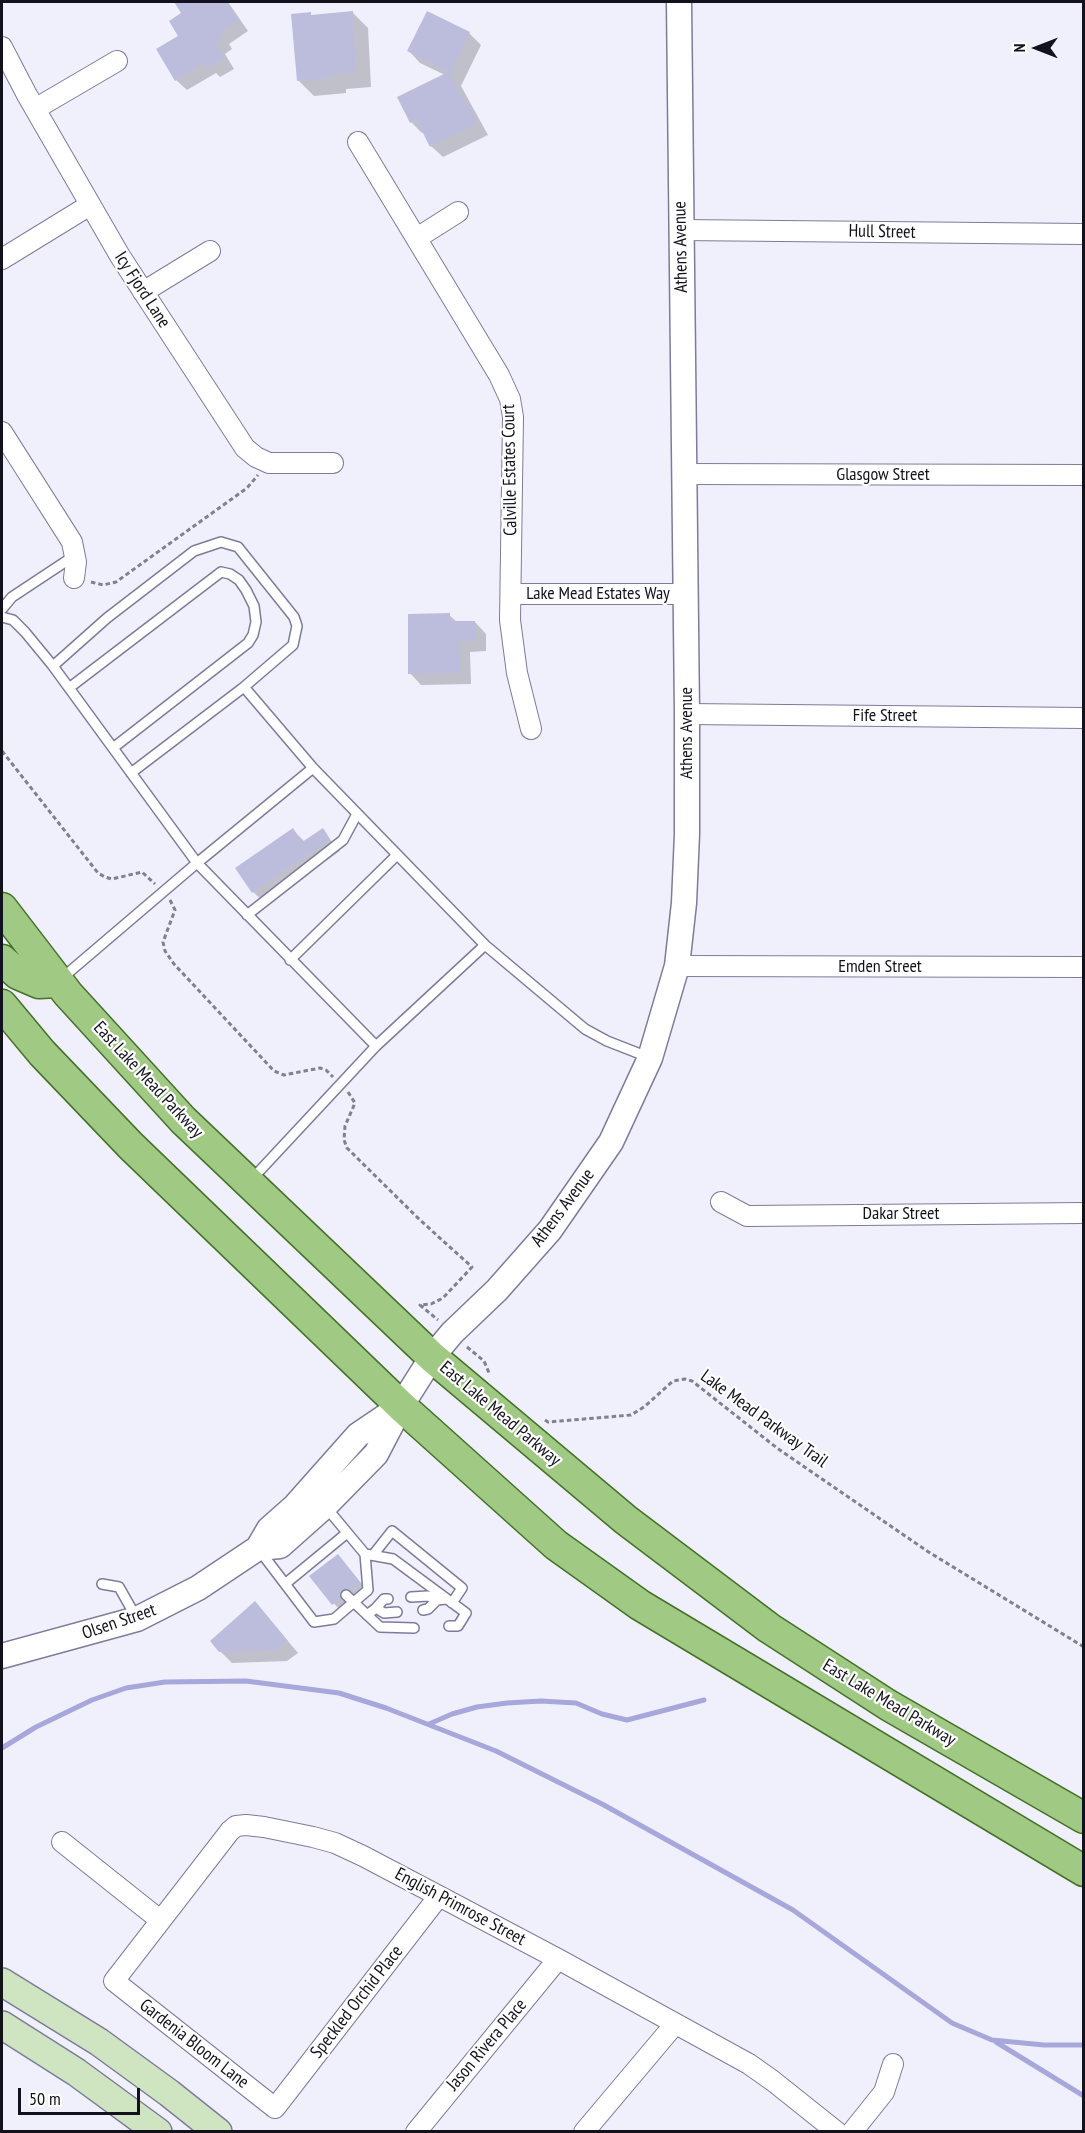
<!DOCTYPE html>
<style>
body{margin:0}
#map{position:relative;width:1085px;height:2133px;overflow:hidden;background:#f0f0fd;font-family:"PT Sans Narrow",sans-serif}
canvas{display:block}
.frame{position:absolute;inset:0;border:3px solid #12111c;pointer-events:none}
.north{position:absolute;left:1007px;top:18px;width:60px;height:60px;-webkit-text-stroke:4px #fff;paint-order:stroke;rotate:270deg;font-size:16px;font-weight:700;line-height:24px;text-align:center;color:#12111c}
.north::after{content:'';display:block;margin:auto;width:21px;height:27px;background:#12111c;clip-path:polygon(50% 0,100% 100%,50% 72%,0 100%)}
.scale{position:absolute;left:18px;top:2088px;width:122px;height:27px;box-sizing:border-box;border:3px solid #12111c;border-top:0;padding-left:8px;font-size:18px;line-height:21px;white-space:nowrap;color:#12111c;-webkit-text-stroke:4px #fff;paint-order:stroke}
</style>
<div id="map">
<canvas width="1085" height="2133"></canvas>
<div class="frame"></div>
<div class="north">N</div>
<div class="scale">50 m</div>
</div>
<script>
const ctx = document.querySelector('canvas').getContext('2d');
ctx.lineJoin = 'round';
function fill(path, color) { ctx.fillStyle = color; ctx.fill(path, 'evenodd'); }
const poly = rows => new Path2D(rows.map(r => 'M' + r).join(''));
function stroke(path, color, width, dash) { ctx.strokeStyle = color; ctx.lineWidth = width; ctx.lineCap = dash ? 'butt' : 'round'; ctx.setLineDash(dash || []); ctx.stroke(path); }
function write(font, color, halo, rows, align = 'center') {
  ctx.font = font + ' "PT Sans Narrow",sans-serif'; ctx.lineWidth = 4.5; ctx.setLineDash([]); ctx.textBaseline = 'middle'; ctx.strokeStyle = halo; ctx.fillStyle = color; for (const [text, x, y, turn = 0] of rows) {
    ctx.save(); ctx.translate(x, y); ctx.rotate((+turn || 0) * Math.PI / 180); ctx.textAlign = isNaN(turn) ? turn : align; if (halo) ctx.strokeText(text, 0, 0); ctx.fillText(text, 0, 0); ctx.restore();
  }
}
fill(poly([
 [176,2,228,2,248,31,229,44,232,49,225,54,234,69,220,77,216,73,187,90,176,80,183,14],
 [353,13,368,28,371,87,346,89,346,93,314,96,298,80,310,14,313,16],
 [428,13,470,34,481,45,461,86,488,135,443,157,431,146,424,132,422,133,411,122,445,75,420,63,409,51],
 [449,615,457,622,475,622,486,634,486,651,470,652,471,684,421,685,410,673],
 [293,830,305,842,322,830,340,851,265,903,253,892],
 [338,1556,371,1595,363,1601,359,1599,350,1606,351,1611,345,1616,311,1577],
 [266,1615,298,1653,287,1661,232,1663,220,1651]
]), '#0003');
stroke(poly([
 [429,1724,452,1714,477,1707,507,1703,541,1701,576,1703,602,1714,627,1720,704,1700],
 [2,1748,36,1727,92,1700,126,1688,165,1682,246,1681,339,1693,386,1708,496,1751,602,1804,793,1910,952,2023,992,2040,1044,2045,1084,2045],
 [996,2042,1084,2096]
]), '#a7a7dc', 5);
fill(poly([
 [174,2,226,2,239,20,219,33,223,38,215,43,224,58,208,68,205,62,175,81,156,49,178,36,169,21,181,13],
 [353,11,356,72,331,74,331,78,297,81,291,14,311,12,311,15],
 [427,11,470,32,450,74,466,106,469,105,477,123,430,147,416,119,410,123,397,97,448,72,407,51],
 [450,613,450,621,475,621,476,641,459,641,460,673,408,674,408,614],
 [293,828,302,842,323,828,330,839,252,893,235,868],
 [338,1554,361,1583,351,1590,347,1588,342,1590,339,1594,341,1599,332,1605,309,1576],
 [255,1601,288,1641,275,1650,219,1652,210,1641]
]), '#bcbddd');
const service = poly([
 [2,609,12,597,74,556],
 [2,617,13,620,25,632,53,666,107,618,194,551,221,542,238,547,294,617,297,626,293,645,244,687,313,768,485,945,585,1029,607,1041,648,1057],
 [53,666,197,863,61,979],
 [69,688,221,572,230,574,239,580,246,590,254,606,256,622,253,635,248,643,113,748],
 [313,768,197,863,376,1046],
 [131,773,244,687],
 [247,915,343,840,357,814],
 [290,960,397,855],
 [252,1179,376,1046,485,945],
 [260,1551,314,1622,334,1619,368,1590,365,1554,325,1506],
 [365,1554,393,1559,466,1613,458,1626,449,1626],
 [373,1555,392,1531,462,1588,452,1603],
 [102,1584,119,1587,136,1617],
 [285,1584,347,1533],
 [346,1595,380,1627,414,1628],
 [411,1597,428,1596,437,1600,446,1599],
 [376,1608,384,1599,388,1599],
 [423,1610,428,1609,437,1600],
 [367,1615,376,1608,384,1613,397,1612]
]);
const minor = poly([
 [2,47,27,95,120,256,245,448,256,457,269,463,333,463],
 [35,109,117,61],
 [358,142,499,375,510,399,513,417,510,620,517,673,531,729],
 [681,230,1084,234],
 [417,238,458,212],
 [2,259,90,205],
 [143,292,210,251],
 [2,432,72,542,76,562,74,578],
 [683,474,1084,475],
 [511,594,686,594],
 [687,714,1084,718],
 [677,966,1084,967],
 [721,1202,747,1216,1084,1213],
 [62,1842,160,1920],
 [439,1896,275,2108,114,1981,230,1831,236,1826,246,1825,264,1827,313,1837,335,1843,363,1856,439,1896,558,1959,749,2064,773,2081,837,2132],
 [416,2132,558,1959],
 [584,2132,675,2024],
 [852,2132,884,2092,893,2064]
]);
const tertiary = poly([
 [258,1548,280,1546,325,1506,376,1454,401,1406,432,1357,452,1333,497,1290,550,1230,611,1142,650,1058,677,966,684,903,687,834,687,714,679,2],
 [2,1656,137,1619,198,1588,258,1548,269,1529,295,1506,358,1435,398,1408]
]);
const secondary = poly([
 [2,1982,99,2042,169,2093,218,2132],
 [2,2025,76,2072,158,2132]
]);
const primary = poly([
 [2,908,68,994,183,1120,432,1357,626,1520,769,1628,888,1705,1084,1818],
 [2,960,18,974,39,983,58,982],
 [2,1005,42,1053,131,1146,401,1406,556,1545,640,1605,1084,1871]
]);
stroke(service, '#7c7c9a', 12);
stroke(minor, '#7c7c9a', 22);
stroke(tertiary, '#7c7c9a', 27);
stroke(secondary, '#7c7c9a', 30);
stroke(primary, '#457129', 33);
stroke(poly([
 [91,582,103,585,116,582,247,488,258,475],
 [2,751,98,873,105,877,112,879,142,872,155,884],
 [170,900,175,910,163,942,165,951,174,964,274,1071,284,1075,320,1068,326,1070,333,1077],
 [348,1092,355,1103,345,1126,344,1140,347,1148,420,1220,472,1267,443,1298,431,1304,420,1305,438,1320],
 [467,1347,484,1361,489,1373],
 [545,1420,548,1422,631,1415,644,1407,673,1381,685,1379,692,1381,777,1448,927,1551,1084,1647]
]), '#81808c', 3, [4.5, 3]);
stroke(service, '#fff', 9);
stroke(minor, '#fff', 20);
stroke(tertiary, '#fff', 24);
stroke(secondary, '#cfe4c1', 27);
stroke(primary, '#a0c983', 30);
write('18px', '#12111c', '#fff', [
 ["Hull Street",882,232,1],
 ["Athens Avenue",681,247,-91],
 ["Icy Fjord Lane",142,290,57],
 ["Calville Estates Court",510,470,-91],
 ["Glasgow Street",883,475],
 ["Lake Mead Estates Way",598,594],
 ["Fife Street",885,716],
 ["Athens Avenue",687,733,-90],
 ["Emden Street",880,967],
 ["East Lake Mead Parkway",148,1080,47],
 ["Athens Avenue",563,1208,-53],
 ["Dakar Street",901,1214],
 ["East Lake Mead Parkway",500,1414,40],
 ["Lake Mead Parkway Trail",764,1419,36],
 ["Olsen Street",119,1622,-19],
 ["East Lake Mead Parkway",889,1703,31],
 ["English Primrose Street",460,1907,28],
 ["Speckled Orchid Place",357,2002,-52],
 ["Gardenia Bloom Lane",194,2044,38],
 ["Jason Rivera Place",487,2045,-50]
]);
</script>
